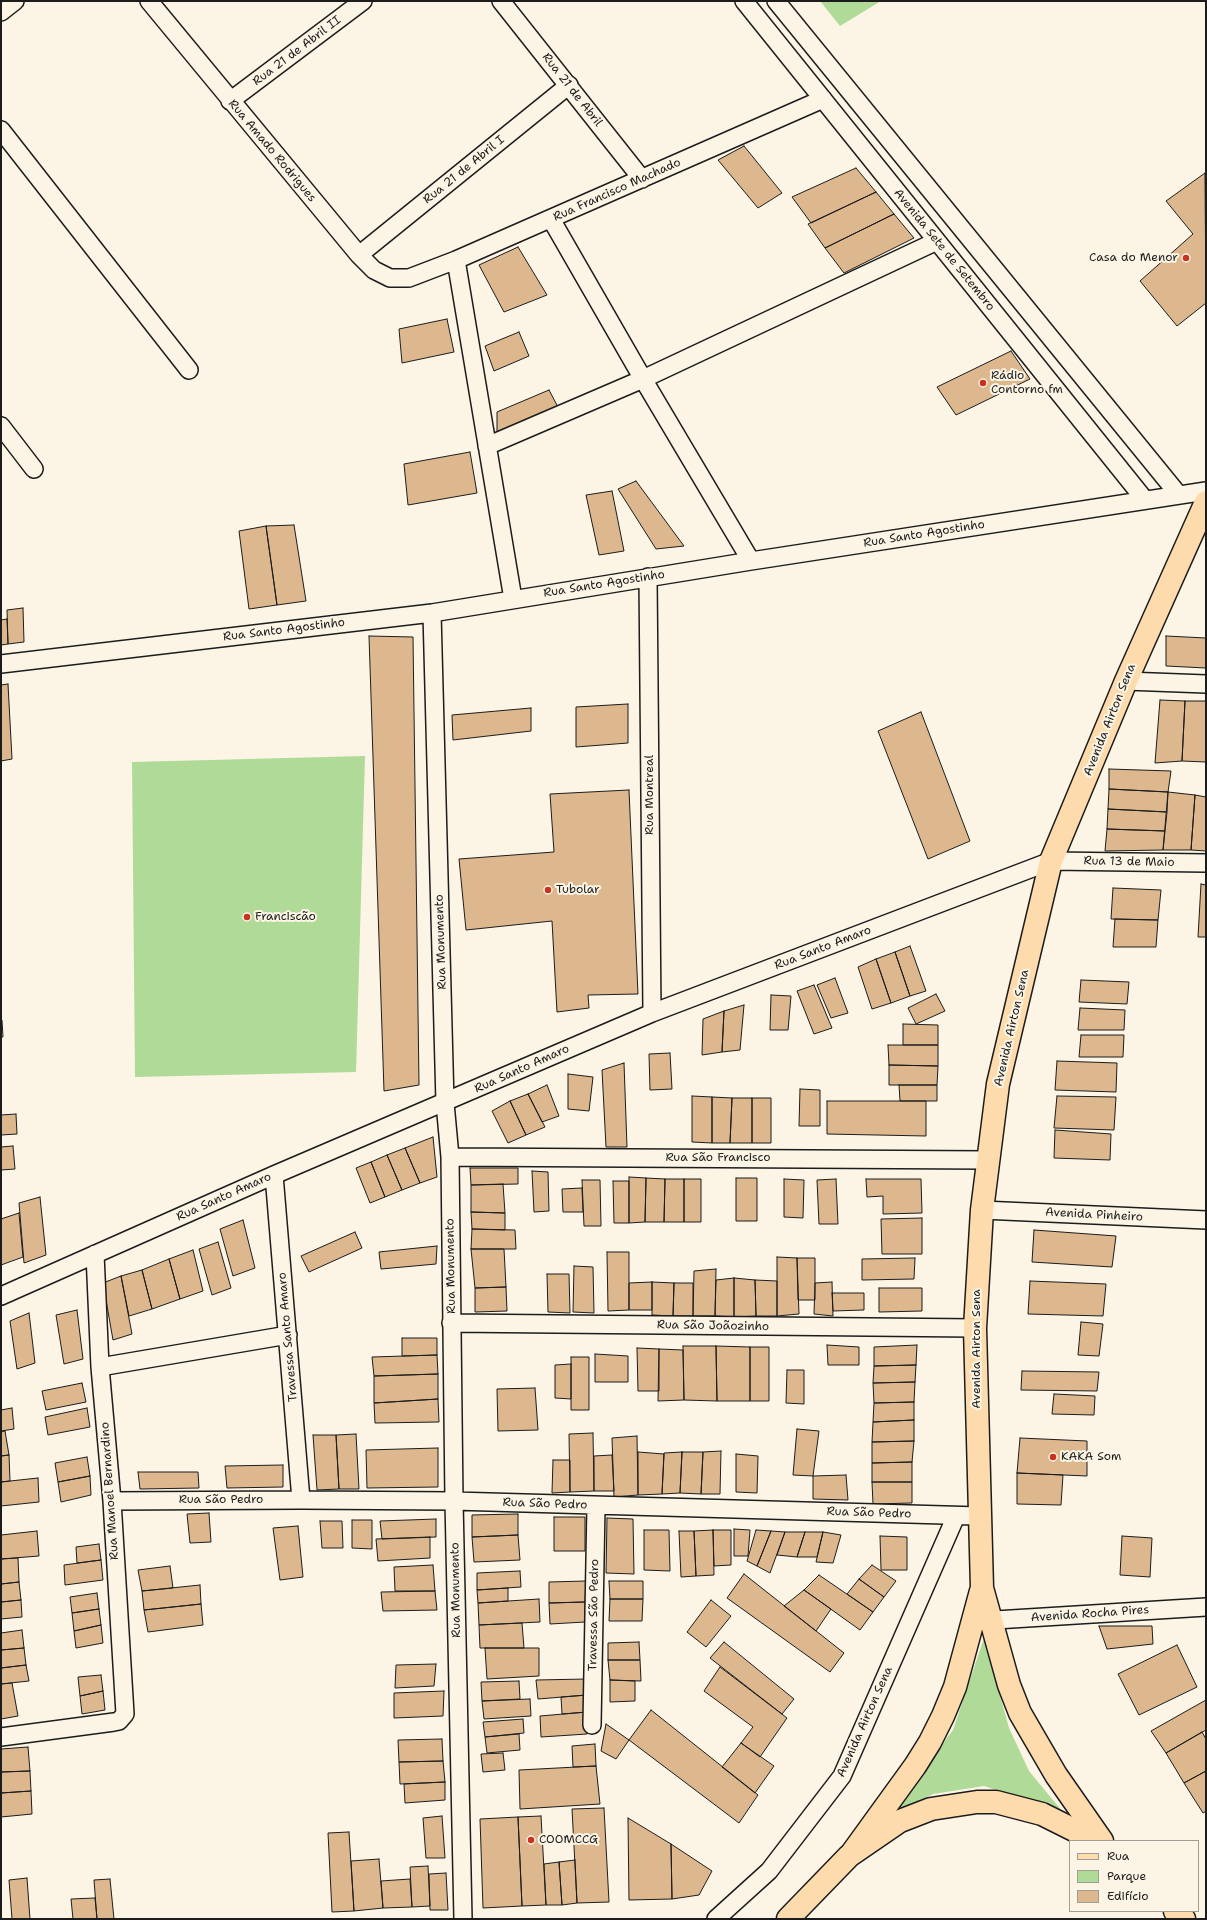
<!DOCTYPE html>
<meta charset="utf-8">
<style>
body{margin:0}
#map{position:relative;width:1207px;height:1920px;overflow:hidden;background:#fcf5e5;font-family:"Shantell Sans",sans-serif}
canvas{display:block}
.frame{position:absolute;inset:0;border:2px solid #1c1c1c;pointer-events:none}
.legend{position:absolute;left:1069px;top:1840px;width:130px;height:72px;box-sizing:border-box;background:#fcf5e5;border:1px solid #a29e95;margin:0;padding:5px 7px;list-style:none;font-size:12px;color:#1c1c1c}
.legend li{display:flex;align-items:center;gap:8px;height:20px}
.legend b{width:20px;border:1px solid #a29e95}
</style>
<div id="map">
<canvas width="1207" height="1920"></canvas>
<div class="frame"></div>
<ul class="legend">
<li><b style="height:5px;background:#fedbac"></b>Rua</li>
<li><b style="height:11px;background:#b0da98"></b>Parque</li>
<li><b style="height:11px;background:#ddb78e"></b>Edifício</li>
</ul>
</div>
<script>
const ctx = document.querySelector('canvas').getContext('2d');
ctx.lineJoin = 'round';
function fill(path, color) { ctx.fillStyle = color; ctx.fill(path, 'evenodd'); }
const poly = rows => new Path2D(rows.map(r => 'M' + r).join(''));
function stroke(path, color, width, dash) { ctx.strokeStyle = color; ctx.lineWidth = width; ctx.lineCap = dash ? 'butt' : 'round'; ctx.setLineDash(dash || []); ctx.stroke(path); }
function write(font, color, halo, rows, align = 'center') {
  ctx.font = font + ' "Shantell Sans",sans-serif'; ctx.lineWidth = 4; ctx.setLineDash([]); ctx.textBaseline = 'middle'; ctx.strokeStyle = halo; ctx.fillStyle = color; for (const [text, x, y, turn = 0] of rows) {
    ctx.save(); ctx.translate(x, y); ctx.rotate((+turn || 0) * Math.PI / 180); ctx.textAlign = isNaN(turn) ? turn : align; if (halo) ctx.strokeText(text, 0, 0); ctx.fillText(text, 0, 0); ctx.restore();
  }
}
fill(poly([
 [820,1,881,1,840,26],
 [365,756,356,1072,135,1077,132,762],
 [984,1638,1009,1728,1029,1771,1062,1811,984,1786,933,1794,888,1816,953,1730]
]), '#b0da98');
const building = poly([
 [744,146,782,193,758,208,718,160,744,146],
 [856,168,876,192,811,223,792,197,856,168],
 [1205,173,1206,303,1177,326,1140,281,1193,234,1166,201,1205,173],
 [876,192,894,214,825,248,808,224,876,192],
 [894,214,914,238,844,273,825,248,894,214],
 [518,247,547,295,504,312,479,265,518,247],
 [447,319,454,352,402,363,399,329,447,319],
 [519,332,529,356,494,371,485,346,519,332],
 [1011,351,1030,379,956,415,937,387,1011,351],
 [549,390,558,407,497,434,497,412,549,390],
 [470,452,477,493,408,505,404,464,470,452],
 [636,481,684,546,656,549,618,489,636,481],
 [612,491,624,551,599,555,586,495,612,491],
 [294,525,306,601,277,605,266,526,294,525],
 [266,526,277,605,249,609,239,531,266,526],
 [23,608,24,642,8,644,7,610,23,608],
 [7,619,8,644,1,645,1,620,7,619],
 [369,636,413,637,419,1085,384,1091,369,636],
 [1166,636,1206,638,1206,668,1166,666,1166,636],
 [8,684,12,759,1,761,1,685,8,684],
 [1160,700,1185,701,1182,761,1155,763,1160,700],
 [1185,701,1206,701,1206,762,1182,761,1185,701],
 [628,704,628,743,576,747,576,707,628,704],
 [531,708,531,731,453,740,452,715,531,708],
 [921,712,970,841,928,859,878,731,921,712],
 [1109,769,1171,771,1168,792,1109,789,1109,769],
 [1109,789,1168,792,1167,812,1108,809,1109,789],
 [629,790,638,994,588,995,589,1008,557,1012,552,921,466,930,459,859,554,852,550,794,629,790],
 [1168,792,1195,795,1191,850,1163,850,1168,792],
 [1195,795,1206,797,1206,851,1191,850,1195,795],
 [1108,809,1167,812,1165,831,1107,829,1108,809],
 [1107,829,1165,831,1163,850,1105,851,1107,829],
 [1201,884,1206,885,1206,937,1198,937,1201,884],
 [1113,888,1161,890,1158,920,1111,919,1113,888],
 [1115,919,1158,920,1156,947,1113,947,1115,919],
 [910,946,926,991,910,996,895,952,910,946],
 [895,952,910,996,891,1003,876,959,895,952],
 [876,959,891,1003,872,1009,858,967,876,959],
 [835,978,848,1013,831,1018,817,985,835,978],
 [1081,980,1129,982,1127,1004,1079,1002,1081,980],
 [814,985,832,1028,814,1034,797,991,814,985],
 [936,994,945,1011,916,1024,908,1008,936,994],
 [771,995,791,996,788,1030,770,1030,771,995],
 [744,1005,740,1050,722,1052,724,1011,744,1005],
 [1080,1008,1125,1010,1124,1030,1078,1030,1080,1008],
 [724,1011,722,1052,702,1055,703,1019,724,1011],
 [1,1020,2,1020,3,1037,1,1037,1,1020],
 [903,1024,938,1025,938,1045,903,1045,903,1024],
 [1081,1035,1124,1035,1123,1057,1079,1057,1081,1035],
 [888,1045,938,1045,938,1066,889,1065,888,1045],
 [670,1053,672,1089,650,1090,649,1054,670,1053],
 [1057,1061,1117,1063,1116,1092,1055,1090,1057,1061],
 [624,1063,627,1147,606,1147,602,1070,624,1063],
 [889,1065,938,1066,937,1085,889,1085,889,1065],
 [568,1074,593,1077,589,1111,568,1109,568,1074],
 [547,1085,559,1116,542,1122,528,1094,547,1085],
 [899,1085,937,1085,937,1101,900,1101,899,1085],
 [800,1089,820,1090,820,1126,799,1126,800,1089],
 [528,1094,545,1127,526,1135,510,1101,528,1094],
 [692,1096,712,1097,712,1143,692,1142,692,1096],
 [1057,1096,1116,1097,1114,1130,1054,1128,1057,1096],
 [712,1097,732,1098,730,1143,712,1143,712,1097],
 [732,1098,752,1098,752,1143,730,1143,732,1098],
 [752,1098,771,1098,771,1143,752,1143,752,1098],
 [510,1101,526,1135,508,1143,492,1111,510,1101],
 [827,1101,926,1101,926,1136,827,1134,827,1101],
 [16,1114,17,1134,1,1135,1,1115,16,1114],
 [1055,1130,1111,1134,1110,1160,1054,1158,1055,1130],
 [433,1137,437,1177,420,1183,405,1148,433,1137],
 [13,1146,15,1169,1,1170,1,1147,13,1146],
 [405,1148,420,1183,402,1190,387,1155,405,1148],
 [387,1155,402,1190,385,1197,371,1162,387,1155],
 [371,1162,385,1197,370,1203,356,1168,371,1162],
 [470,1168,518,1168,518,1184,471,1185,470,1168],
 [532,1171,548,1172,549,1211,534,1212,532,1171],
 [629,1177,646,1178,645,1222,629,1223,629,1177],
 [646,1178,665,1179,664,1222,645,1222,646,1178],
 [736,1178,757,1178,757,1221,736,1221,736,1178],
 [665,1179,684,1179,684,1222,664,1222,665,1179],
 [684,1179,701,1179,701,1222,684,1222,684,1179],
 [784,1179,804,1180,803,1218,784,1217,784,1179],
 [836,1179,838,1224,819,1224,817,1180,836,1179],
 [866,1179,921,1179,922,1213,883,1214,883,1196,867,1197,866,1179],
 [582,1180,600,1180,601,1226,584,1226,582,1180],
 [613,1181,629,1181,629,1223,614,1223,613,1181],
 [503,1184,505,1213,471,1212,471,1185,503,1184],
 [582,1188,583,1212,563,1212,562,1189,582,1188],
 [40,1197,46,1255,24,1263,19,1203,40,1197],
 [471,1212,505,1213,505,1230,472,1229,471,1212],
 [19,1213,23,1257,1,1265,1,1219,19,1213],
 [922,1218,922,1254,882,1254,881,1219,922,1218],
 [243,1220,255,1268,233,1276,220,1229,243,1220],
 [472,1229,515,1230,516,1249,471,1249,472,1229],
 [1034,1230,1116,1236,1112,1267,1032,1262,1034,1230],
 [355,1232,362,1248,309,1272,301,1256,355,1232],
 [218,1242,231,1288,212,1295,199,1249,218,1242],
 [437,1246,436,1264,381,1269,379,1252,437,1246],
 [471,1249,504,1249,506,1287,475,1288,471,1249],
 [193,1250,203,1291,180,1299,169,1259,193,1250],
 [607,1252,629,1252,629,1310,608,1311,607,1252],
 [777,1257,797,1258,799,1314,777,1316,777,1257],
 [797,1258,815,1258,815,1300,798,1300,797,1258],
 [915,1258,914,1279,862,1280,862,1259,915,1258],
 [169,1259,180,1299,152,1309,142,1270,169,1259],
 [574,1266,593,1267,594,1313,573,1312,574,1266],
 [716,1269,715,1316,693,1316,694,1271,716,1269],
 [142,1270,152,1309,129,1316,121,1276,142,1270],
 [547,1274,569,1274,570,1313,548,1312,547,1274],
 [121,1276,132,1334,113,1340,103,1283,121,1276],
 [734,1278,755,1280,756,1316,734,1317,734,1278],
 [734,1278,734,1317,715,1316,716,1280,734,1278],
 [755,1280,777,1281,777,1316,756,1316,755,1280],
 [1030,1281,1106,1284,1103,1316,1028,1314,1030,1281],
 [652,1282,674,1283,673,1316,652,1315,652,1282],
 [652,1282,652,1310,629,1310,629,1283,652,1282],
 [832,1282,833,1316,814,1314,815,1283,832,1282],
 [674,1283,693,1283,693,1316,673,1316,674,1283],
 [506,1287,507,1311,475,1312,475,1288,506,1287],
 [879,1288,922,1288,922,1311,879,1312,879,1288],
 [832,1293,864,1293,864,1310,833,1311,832,1293],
 [77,1310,83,1359,64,1364,56,1315,77,1310],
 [29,1313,35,1363,17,1369,10,1321,29,1313],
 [1081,1322,1103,1324,1099,1356,1078,1355,1081,1322],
 [402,1338,437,1338,437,1355,402,1356,402,1338],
 [827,1345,859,1347,859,1365,828,1365,827,1345],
 [917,1345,916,1365,874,1366,874,1347,917,1345],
 [683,1346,716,1346,717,1401,684,1400,683,1346],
 [716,1346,750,1347,750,1401,717,1401,716,1346],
 [750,1347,769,1347,769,1401,750,1401,750,1347],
 [637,1348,659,1349,659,1391,638,1391,637,1348],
 [659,1349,683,1350,684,1400,658,1401,659,1349],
 [595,1354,628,1356,628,1382,595,1382,595,1354],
 [437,1355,438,1374,374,1376,372,1357,437,1355],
 [571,1357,589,1357,589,1410,571,1410,571,1357],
 [571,1364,571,1399,555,1398,555,1365,571,1364],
 [916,1365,915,1382,873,1383,874,1366,916,1365],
 [787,1370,804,1370,804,1404,786,1403,787,1370],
 [1022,1371,1099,1372,1097,1391,1021,1390,1022,1371],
 [438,1374,438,1399,374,1403,374,1376,438,1374],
 [915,1382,914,1402,874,1403,873,1383,915,1382],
 [82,1383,86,1402,46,1410,42,1391,82,1383],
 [535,1388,538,1430,498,1431,497,1389,535,1388],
 [1054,1394,1095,1396,1094,1415,1052,1414,1054,1394],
 [438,1399,439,1422,375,1423,374,1403,438,1399],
 [914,1402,914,1420,873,1422,874,1403,914,1402],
 [12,1408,14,1429,1,1431,1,1410,12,1408],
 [87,1408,90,1427,48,1435,45,1417,87,1408],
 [914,1420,914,1441,872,1442,873,1422,914,1420],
 [797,1429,819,1431,813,1476,793,1475,797,1429],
 [5,1431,9,1455,1,1456,1,1432,5,1431],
 [593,1433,594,1491,570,1492,569,1434,593,1433],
 [356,1434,359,1489,339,1489,336,1435,356,1434],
 [313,1435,336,1435,339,1489,317,1490,313,1435],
 [637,1436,638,1495,614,1497,612,1438,637,1436],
 [1020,1438,1087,1441,1087,1476,1017,1473,1020,1438],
 [914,1441,912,1462,872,1463,872,1442,914,1441],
 [438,1448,438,1487,367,1488,366,1450,438,1448],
 [721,1451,720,1494,701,1494,703,1452,721,1451],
 [638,1452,664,1454,662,1494,638,1495,638,1452],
 [682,1452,703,1452,701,1494,680,1493,682,1452],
 [682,1452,680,1493,662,1494,664,1453,682,1452],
 [736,1454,758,1456,757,1493,736,1492,736,1454],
 [9,1455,10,1481,1,1482,1,1456,9,1455],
 [612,1455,614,1491,594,1491,594,1456,612,1455],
 [87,1457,90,1476,58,1482,55,1463,87,1457],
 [553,1460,570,1460,570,1492,552,1493,553,1460],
 [912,1462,912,1482,872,1482,872,1463,912,1462],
 [283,1465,283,1487,227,1488,225,1466,283,1465],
 [138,1472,198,1472,199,1488,140,1489,138,1472],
 [1017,1473,1063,1475,1061,1505,1017,1504,1017,1473],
 [846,1475,848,1500,813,1499,813,1476,846,1475],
 [90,1476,91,1495,61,1502,58,1482,90,1476],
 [38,1478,39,1502,1,1506,1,1482,38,1478],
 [872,1482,912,1482,912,1503,873,1504,872,1482],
 [209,1513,211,1542,190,1543,187,1514,209,1513],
 [518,1514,518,1535,472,1537,472,1515,518,1514],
 [554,1517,585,1517,585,1551,554,1551,554,1517],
 [607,1518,633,1519,634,1574,606,1573,607,1518],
 [436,1519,436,1537,382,1539,380,1521,436,1519],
 [352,1520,372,1520,372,1549,352,1548,352,1520],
 [320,1521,342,1521,343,1548,322,1548,320,1521],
 [298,1526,303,1577,280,1580,273,1528,298,1526],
 [734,1529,750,1530,748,1556,734,1556,734,1529],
 [644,1530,669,1530,670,1571,644,1570,644,1530],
 [713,1530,731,1530,731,1565,714,1566,713,1530],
 [713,1530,714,1575,696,1576,694,1531,713,1530],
 [756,1530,771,1531,757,1566,747,1561,756,1530],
 [37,1531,39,1556,1,1559,1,1535,37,1531],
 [679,1531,694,1531,696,1576,681,1577,679,1531],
 [771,1531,785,1532,770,1573,757,1566,771,1531],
 [785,1532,805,1532,797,1557,777,1555,785,1532],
 [805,1532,823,1532,817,1557,797,1557,805,1532],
 [823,1532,841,1535,833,1563,816,1562,823,1532],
 [518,1535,520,1560,474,1562,472,1537,518,1535],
 [880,1536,907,1537,907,1570,881,1570,880,1536],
 [1122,1536,1152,1538,1150,1577,1120,1575,1122,1536],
 [430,1537,430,1558,378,1561,376,1539,430,1537],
 [99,1544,101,1560,77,1563,76,1547,99,1544],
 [18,1558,19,1582,1,1584,1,1559,18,1558],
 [101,1560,103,1580,65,1585,64,1565,101,1560],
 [433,1565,435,1591,395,1591,394,1567,433,1565],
 [872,1565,896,1581,884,1597,859,1579,872,1565],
 [170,1566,173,1588,142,1591,138,1570,170,1566],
 [520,1571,521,1587,477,1590,477,1573,520,1571],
 [744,1574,844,1653,830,1672,727,1598,744,1574],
 [819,1575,873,1612,860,1630,804,1590,819,1575],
 [859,1579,884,1597,873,1612,847,1594,859,1579],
 [586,1581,585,1602,549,1603,549,1582,586,1581],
 [609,1581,643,1581,643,1599,610,1599,609,1581],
 [19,1582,21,1600,1,1602,1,1584,19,1582],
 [200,1585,201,1604,144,1610,142,1591,200,1585],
 [508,1588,508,1601,478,1603,477,1590,508,1588],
 [804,1590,831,1609,816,1631,784,1606,804,1590],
 [435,1591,437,1610,383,1611,381,1592,435,1591],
 [97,1593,99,1609,72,1613,70,1597,97,1593],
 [539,1599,540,1622,479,1625,478,1603,539,1599],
 [610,1599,643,1599,642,1621,609,1621,610,1599],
 [21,1600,22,1617,1,1619,1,1602,21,1600],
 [711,1600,731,1616,706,1647,687,1632,711,1600],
 [585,1602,585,1622,550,1624,549,1603,585,1602],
 [201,1604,203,1625,148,1632,144,1610,201,1604],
 [99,1609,101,1625,74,1631,72,1613,99,1609],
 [522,1623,524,1648,480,1648,479,1625,522,1623],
 [101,1625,103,1643,76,1648,74,1631,101,1625],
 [1099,1626,1152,1626,1153,1644,1107,1649,1099,1626],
 [22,1630,24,1648,1,1650,1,1633,22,1630],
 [639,1642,640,1660,608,1660,608,1643,639,1642],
 [724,1642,794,1699,782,1714,710,1658,724,1642],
 [1177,1645,1197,1687,1139,1715,1118,1674,1177,1645],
 [24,1648,26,1665,1,1668,1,1650,24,1648],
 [485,1648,539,1648,539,1676,487,1679,485,1648],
 [608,1660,640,1660,641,1681,610,1680,608,1660],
 [436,1664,434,1686,395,1688,396,1665,436,1664],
 [26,1665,29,1681,1,1684,1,1668,26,1665],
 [720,1667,787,1718,760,1757,741,1743,753,1727,704,1691,720,1667],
 [101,1675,103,1691,80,1696,78,1677,101,1675],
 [587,1679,587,1695,538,1699,536,1680,587,1679],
 [610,1680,635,1681,635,1701,610,1702,610,1680],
 [519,1681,520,1699,482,1701,481,1682,519,1681],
 [12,1683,18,1716,1,1719,1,1684,12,1683],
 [103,1691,105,1710,82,1714,80,1696,103,1691],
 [444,1691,443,1716,394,1718,394,1693,444,1691],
 [587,1695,587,1712,562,1714,561,1697,587,1695],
 [530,1699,531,1716,484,1719,482,1701,530,1699],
 [1206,1700,1206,1730,1166,1753,1151,1731,1206,1700],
 [651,1710,758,1795,739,1823,629,1740,651,1710],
 [587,1712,587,1734,541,1737,540,1716,587,1712],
 [523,1719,524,1733,485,1737,483,1722,523,1719],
 [606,1724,629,1740,616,1759,601,1751,606,1724],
 [1202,1732,1206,1739,1206,1771,1184,1783,1166,1753,1202,1732],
 [519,1734,520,1750,487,1753,485,1737,519,1734],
 [442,1739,443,1761,399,1762,398,1740,442,1739],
 [741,1743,774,1766,755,1793,722,1767,741,1743],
 [595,1744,596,1766,573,1767,572,1746,595,1744],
 [28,1747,30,1771,1,1772,1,1749,28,1747],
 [503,1753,505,1770,483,1772,481,1754,503,1753],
 [443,1761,445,1782,400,1784,399,1762,443,1761],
 [596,1766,600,1804,520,1809,519,1770,596,1766],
 [30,1771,31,1791,1,1793,1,1772,30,1771],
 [1206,1771,1206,1811,1203,1813,1184,1783,1206,1771],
 [445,1782,445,1800,405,1803,404,1784,445,1782],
 [31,1791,32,1814,1,1817,1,1793,31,1791],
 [604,1808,609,1902,577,1903,572,1809,604,1808],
 [442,1816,445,1858,426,1858,423,1818,442,1816],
 [541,1816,546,1905,522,1906,518,1817,541,1816],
 [518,1817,522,1906,483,1908,480,1819,518,1817],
 [628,1818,671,1844,672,1899,629,1900,628,1818],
 [349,1832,354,1911,332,1912,328,1833,349,1832],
 [671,1844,712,1871,699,1895,672,1899,671,1844],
 [379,1859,383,1908,354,1911,351,1861,379,1859],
 [575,1860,577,1903,562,1905,559,1862,575,1860],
 [559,1862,562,1905,546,1905,544,1864,559,1862],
 [428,1866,430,1906,412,1907,410,1867,428,1866],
 [446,1873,448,1910,430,1910,429,1874,446,1873],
 [27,1878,30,1919,12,1919,9,1880,27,1878],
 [110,1879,114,1919,97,1919,94,1880,110,1879],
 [410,1879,412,1907,383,1908,381,1881,410,1879],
 [95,1898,97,1919,73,1919,71,1899,95,1898]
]);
fill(building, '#ddb78e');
stroke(building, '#1c1c1c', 1);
const minor = poly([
 [149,1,359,255,374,270,390,278,409,278,456,260,823,99],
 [501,1,642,179],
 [744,1,1145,500],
 [776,1,1178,494],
 [1,12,15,1],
 [230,101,363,1],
 [1,130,189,370],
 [551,219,643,379,751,561],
 [359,255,569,85],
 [456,260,513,599],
 [1,426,34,469],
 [487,446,643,379,937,241],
 [648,577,652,1013],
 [432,613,445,1103,450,1157,454,1501,463,1919],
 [1,664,432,613,751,561,1206,491],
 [1126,681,1206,684],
 [450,1157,987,1160],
 [274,1175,301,1500],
 [982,1210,1206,1220],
 [1,1296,274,1175,652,1013,1051,861,1206,863],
 [451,1323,975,1328],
 [100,1367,288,1335],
 [112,1501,301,1500,454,1501,979,1516],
 [979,1621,1206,1607],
 [592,1725,596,1506],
 [1,1737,114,1722,119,1721,125,1714,112,1501,100,1367,95,1254],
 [716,1919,769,1871,842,1776,956,1516]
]);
const primary = poly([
 [1102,1841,1056,1775,1020,1713,1009,1685,982,1588,975,1328,982,1210,998,1084,1051,861,1126,681,1206,502],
 [852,1853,915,1766,930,1742,943,1716,955,1687,981,1591]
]);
const trunk = poly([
 [1175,1911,1184,1919],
 [788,1919,849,1856,900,1821,931,1809,977,1802,996,1802,1042,1814,1096,1841]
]);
stroke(minor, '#1c1c1c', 20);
stroke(primary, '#1c1c1c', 25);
stroke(trunk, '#1c1c1c', 25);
stroke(minor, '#fcf5e5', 17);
stroke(primary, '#fedbac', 22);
stroke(trunk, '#fedbac', 22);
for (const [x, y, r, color] of [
 [1186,258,4,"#c8321e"],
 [983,383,4,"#c8321e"],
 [548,890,4,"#c8321e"],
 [247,917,4,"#c8321e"],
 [1053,1457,4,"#c8321e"],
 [531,1840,4,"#c8321e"]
]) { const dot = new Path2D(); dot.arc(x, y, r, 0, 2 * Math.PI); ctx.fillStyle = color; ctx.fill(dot); stroke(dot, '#fcf5e5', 1.5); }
write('12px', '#1c1c1c', '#fcf5e5', [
 ["Rua 21 de Abril II",297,51,-37],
 ["Rua 21 de Abril",572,90,52],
 ["Rua Amado Rodrigues",272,151,50],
 ["Rua 21 de Abril I",464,170,-39],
 ["Rua Francisco Machado",617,190,-24],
 ["Avenida Sete de Setembro",944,250,51],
 ["Rua Santo Agostinho",924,534,-9],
 ["Rua Santo Agostinho",604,584,-9],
 ["Rua Santo Agostinho",284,630,-7],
 ["Avenida Airton Sena",1110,720,-68],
 ["Rua Montreal",650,795,-90],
 ["Rua 13 de Maio",1129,862,1],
 ["Rua Monumento",441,942,-92],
 ["Rua Santo Amaro",823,948,-21],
 ["Avenida Airton Sena",1012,1028,-77],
 ["Rua Santo Amaro",522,1069,-24],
 ["Rua São Francisco",718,1158],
 ["Rua Santo Amaro",224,1197,-24],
 ["Avenida Pinheiro",1094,1215,3],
 ["Rua Monumento",451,1266,-91],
 ["Rua São Joãozinho",713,1326,1],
 ["Travessa Santo Amaro",288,1337,-95],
 ["Avenida Airton Sena",977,1349,-90],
 ["Rua Manoel Bernardino",110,1491,-94],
 ["Rua São Pedro",221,1500],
 ["Rua São Pedro",545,1504,2],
 ["Rua São Pedro",869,1513,2],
 ["Rua Monumento",456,1590,-91],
 ["Avenida Rocha Pires",1090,1614,-4],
 ["Travessa São Pedro",594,1615,-89],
 ["Avenida Airton Sena",865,1722,-66]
]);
write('12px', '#1c1c1c', '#fcf5e5', [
 ["Casa do Menor",1178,258,"right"],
 ["Rádio",991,376],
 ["Contorno fm",991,390],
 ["Tubolar",556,890],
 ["Franciscão",255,917],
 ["KAKA Som",1061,1457],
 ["COOMCCG",539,1840]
], 'left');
</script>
